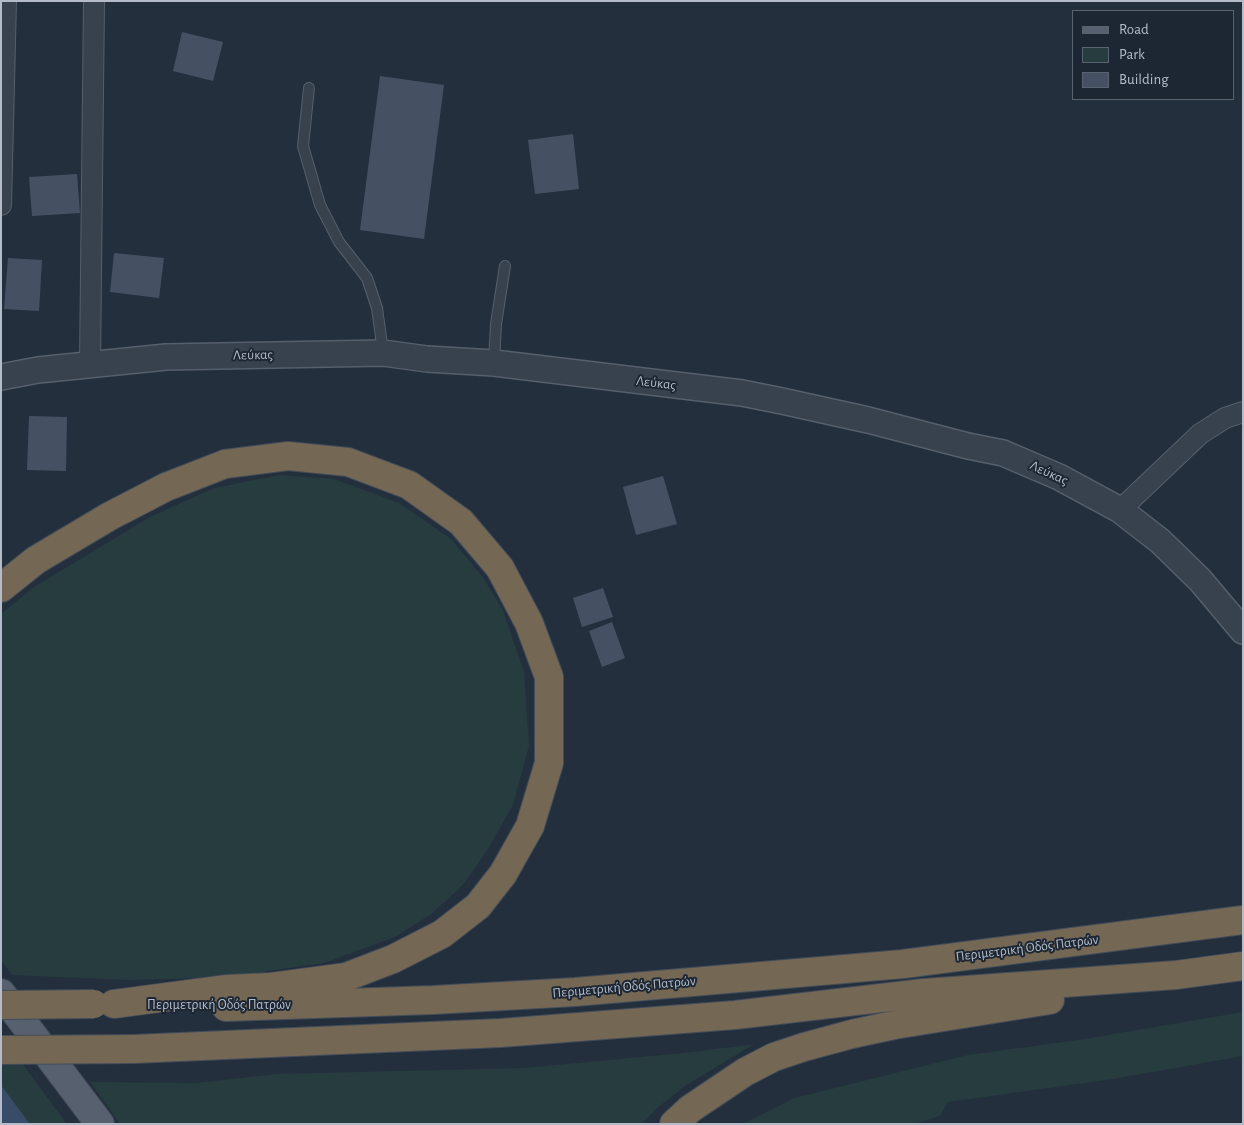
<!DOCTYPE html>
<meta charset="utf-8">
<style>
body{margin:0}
#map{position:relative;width:1244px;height:1125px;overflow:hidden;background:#242f3e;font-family:"Alegreya Sans",sans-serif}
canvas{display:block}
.frame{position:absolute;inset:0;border:2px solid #b4bcc9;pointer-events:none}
.legend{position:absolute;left:1072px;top:10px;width:162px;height:90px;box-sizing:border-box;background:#1d2633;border:1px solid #59626f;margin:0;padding:6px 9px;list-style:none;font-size:15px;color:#b4bcc9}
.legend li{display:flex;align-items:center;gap:10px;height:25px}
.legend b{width:25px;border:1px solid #59626f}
</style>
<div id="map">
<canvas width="1244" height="1125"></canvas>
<div class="frame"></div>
<ul class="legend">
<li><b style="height:6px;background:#56606e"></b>Road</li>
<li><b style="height:14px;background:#263c3f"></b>Park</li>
<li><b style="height:14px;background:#455162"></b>Building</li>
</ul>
</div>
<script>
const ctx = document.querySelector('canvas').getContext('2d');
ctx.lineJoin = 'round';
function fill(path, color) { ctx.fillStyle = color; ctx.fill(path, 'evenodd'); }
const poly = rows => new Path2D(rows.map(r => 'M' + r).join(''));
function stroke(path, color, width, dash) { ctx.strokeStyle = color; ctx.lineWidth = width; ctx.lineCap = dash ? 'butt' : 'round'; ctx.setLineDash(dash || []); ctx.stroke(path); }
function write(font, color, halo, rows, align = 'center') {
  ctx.font = font + ' "Alegreya Sans",sans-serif'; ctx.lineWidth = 4; ctx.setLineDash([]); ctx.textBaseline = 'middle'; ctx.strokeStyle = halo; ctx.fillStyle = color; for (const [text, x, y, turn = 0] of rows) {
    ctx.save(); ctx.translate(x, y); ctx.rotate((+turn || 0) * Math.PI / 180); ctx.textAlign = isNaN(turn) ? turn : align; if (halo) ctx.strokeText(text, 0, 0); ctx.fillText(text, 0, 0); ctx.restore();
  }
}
fill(poly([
 [280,475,334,479,399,503,451,539,482,576,503,610,524,672,529,746,513,805,486,852,462,886,430,915,395,937,324,963,247,974,203,978,130,980,12,975,1,960,1,614,34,587,150,517,214,488],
 [1243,1012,1243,1056,1113,1079,948,1102,940,1116,914,1124,743,1124,794,1098,968,1055,1078,1040],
 [1,1035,67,1124,30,1124,1,1085],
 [754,1044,685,1086,656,1109,642,1124,120,1124,90,1082,196,1083,276,1074,525,1068,693,1052]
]), '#263c3f');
fill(poly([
 [1,1085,30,1124,1,1124]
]), '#394c67');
fill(poly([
 [182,32,223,42,213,81,173,71],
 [380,76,444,85,424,239,360,230],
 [573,134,579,189,535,194,528,140],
 [77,174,80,213,32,216,29,177],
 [114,253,164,258,159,298,110,292],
 [8,258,42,260,39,311,4,309],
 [29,416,67,417,66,471,27,470],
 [663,476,677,524,636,535,623,487],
 [603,588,613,617,582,627,573,598],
 [612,622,625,658,602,667,589,631]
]), '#455162');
const service = poly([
 [309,88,303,146,320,205,339,242,367,278,377,308,383,352],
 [494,363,496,324,505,266]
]);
const minor = poly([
 [1,205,6,1],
 [90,364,94,1],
 [1120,510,1200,434,1225,418,1243,412]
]);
const tertiary = poly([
 [1,377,38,370,166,357,383,353,427,359,494,363,742,393,782,401,868,420,968,446,1003,453,1059,477,1120,510,1160,541,1200,580,1243,631]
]);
const primary = poly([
 [1,993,100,1124]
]);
const motorway = poly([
 [1,588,36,560,110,516,166,487,225,464,288,456,348,462,409,485,461,522,500,568,529,623,549,677,549,763,530,826,503,874,478,906,442,934,393,959,346,977,271,987,227,989,114,1004],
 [226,1007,433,1000,575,992,903,964,1243,920],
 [134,1049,500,1033,735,1015,924,993,1176,975,1243,966],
 [674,1124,690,1109,745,1072,774,1057,804,1047,852,1034,894,1025,1050,1000]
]);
stroke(service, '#565f6c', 12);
stroke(minor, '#565f6c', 22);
stroke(tertiary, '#565f6c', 28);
stroke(primary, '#414a57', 30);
stroke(motorway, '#434c59', 30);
stroke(service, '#38414e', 10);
stroke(minor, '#38414e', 20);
stroke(tertiary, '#38414e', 25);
stroke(primary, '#56606e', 28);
stroke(motorway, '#746855', 28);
const motorwayBridge = poly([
 [1,1005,94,1004],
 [1,1050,134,1049]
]);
stroke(motorwayBridge, '#434c59', 30, []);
stroke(motorwayBridge, '#746855', 28);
write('14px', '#b4bcc9', '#1d2633', [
 ["Λεύκας",253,355,-1],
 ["Λεύκας",656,383,7],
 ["Λεύκας",1049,473,25],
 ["Περιμετρική Οδός Πατρών",1027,948,-7],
 ["Περιμετρική Οδός Πατρών",624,987,-5],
 ["Περιμετρική Οδός Πατρών",219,1005]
]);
</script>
